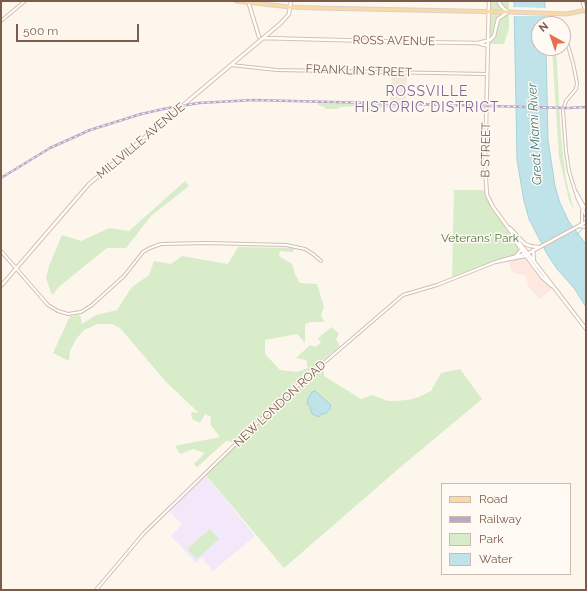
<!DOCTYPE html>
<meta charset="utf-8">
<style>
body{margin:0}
#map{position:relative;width:587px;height:591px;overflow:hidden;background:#fdf6ec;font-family:Raleway,sans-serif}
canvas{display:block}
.frame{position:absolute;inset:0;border:2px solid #7a5c4d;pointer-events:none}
.legend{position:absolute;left:441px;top:483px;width:130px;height:92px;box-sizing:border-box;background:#fffaf3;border:1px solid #cabbb1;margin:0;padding:5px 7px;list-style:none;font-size:12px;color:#7a5c4d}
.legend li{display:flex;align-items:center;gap:8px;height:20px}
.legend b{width:20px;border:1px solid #cabbb1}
.north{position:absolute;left:531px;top:16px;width:40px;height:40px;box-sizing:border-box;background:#fffaf3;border:1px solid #cabbb1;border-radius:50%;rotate:320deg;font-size:11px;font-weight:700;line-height:16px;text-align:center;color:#7a5c4d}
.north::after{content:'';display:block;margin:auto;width:14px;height:18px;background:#e76f51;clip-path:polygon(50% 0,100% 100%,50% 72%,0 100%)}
.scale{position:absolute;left:16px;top:24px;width:123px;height:18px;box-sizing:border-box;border:2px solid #7a5c4d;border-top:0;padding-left:5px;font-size:12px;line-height:14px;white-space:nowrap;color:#7a5c4d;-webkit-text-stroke:3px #fffaf3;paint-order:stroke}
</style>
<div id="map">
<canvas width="587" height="591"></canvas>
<div class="frame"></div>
<ul class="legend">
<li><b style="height:5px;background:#fbd9a5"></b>Road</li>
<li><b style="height:5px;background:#b9a8c9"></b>Railway</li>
<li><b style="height:11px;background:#d8ecc9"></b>Park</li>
<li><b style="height:11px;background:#bfe3e8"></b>Water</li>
</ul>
<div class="north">N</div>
<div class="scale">500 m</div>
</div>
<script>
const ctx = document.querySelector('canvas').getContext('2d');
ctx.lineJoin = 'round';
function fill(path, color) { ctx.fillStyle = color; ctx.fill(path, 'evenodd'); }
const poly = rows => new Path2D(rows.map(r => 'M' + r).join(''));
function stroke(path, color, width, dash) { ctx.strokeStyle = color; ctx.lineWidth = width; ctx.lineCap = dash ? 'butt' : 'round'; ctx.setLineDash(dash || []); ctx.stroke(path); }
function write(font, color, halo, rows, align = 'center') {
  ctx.font = font + ' Raleway,sans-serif'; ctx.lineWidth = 3; ctx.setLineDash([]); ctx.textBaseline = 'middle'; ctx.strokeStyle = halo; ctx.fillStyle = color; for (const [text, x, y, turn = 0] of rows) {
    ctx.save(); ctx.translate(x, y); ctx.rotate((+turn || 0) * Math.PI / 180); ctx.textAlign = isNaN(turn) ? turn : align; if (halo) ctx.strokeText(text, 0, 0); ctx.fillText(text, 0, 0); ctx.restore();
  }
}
fill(poly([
 [392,74,407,75,406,101,390,101]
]), '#f5e8da');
fill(poly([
 [524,257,533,265,552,289,540,299,528,286,526,276,512,272,509,262]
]), '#fde8e0');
fill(poly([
 [205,474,255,536,213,571,202,558,196,563,171,536,182,524,168,510]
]), '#f3e8fa');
fill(poly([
 [490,1,509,1,509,28,504,44,489,44],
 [552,48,556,48,561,137,566,180,574,210,569,200,559,157],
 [318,103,403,105,403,107,392,108,387,107,376,109,363,109,358,106,341,107,337,109,326,109,324,107,318,105],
 [185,181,189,186,151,216,126,248,107,248,61,285,52,295,46,278,49,266,62,235,81,241,109,228,129,231],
 [454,190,486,190,493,207,509,229,521,249,516,256,498,261,452,279],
 [238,247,294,248,293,252,280,251,279,256,292,264,295,274,300,283,317,284,324,307,321,315,324,322,311,322,305,324,305,343,297,334,265,340,265,354,280,370,297,372,308,368,306,360,296,358,310,345,315,347,321,343,318,338,332,327,339,334,336,339,340,346,290,388,234,442,226,441,197,467,194,464,205,453,193,449,180,454,175,446,220,437,210,424,211,417,205,414,200,423,192,419,191,412,199,413,167,383,120,328,112,324,98,324,84,330,76,339,70,351,69,361,53,353,70,316,80,315,82,324,96,315,117,310,132,287,149,275,154,261,171,264,182,256,228,264],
 [324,362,324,376,361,399,372,395,388,401,394,401,408,400,419,397,431,391,441,373,460,369,482,399,403,465,284,568,205,474,283,398],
 [210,529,219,539,197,559,187,549]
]), '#d8ecc9');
const water = poly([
 [514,1,545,1,545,24,539,24,539,48,546,48,548,140,555,186,560,203,569,222,586,244,586,307,574,288,557,269,547,254,529,219,524,201,517,160,514,1],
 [315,391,331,405,330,409,325,414,321,414,319,417,312,414,310,407,307,404,308,398,312,392,315,391]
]);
fill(water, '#bfe3e8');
stroke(water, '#a5d3da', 1);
fill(poly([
 [515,7,545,8,547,9,547,16,513,16,513,8]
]), '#fdf6ec');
stroke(poly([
 [577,235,582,229]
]), '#a5d3da', 1);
const tertiary = poly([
 [582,1,586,12],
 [1,21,25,1],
 [566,39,573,63,577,83,576,89,566,101,563,110,566,151,569,171,577,197,586,216],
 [231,65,277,70,487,74],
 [576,192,586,210],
 [582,224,582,211],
 [579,226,586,227],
 [1,251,48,305,58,311,68,314,81,312,92,305,124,276,143,252,150,248,161,244,207,243,286,245,305,249,313,254,321,261],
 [496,262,526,256],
 [96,590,144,533,283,398,403,295,437,285,498,261,524,254]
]);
const secondary = poly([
 [248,1,259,37],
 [489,1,485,168,487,195,493,207,512,233,586,329],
 [263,38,410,42,478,43,490,40,494,36,498,19,508,12,501,6,498,1],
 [478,43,488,46],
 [510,228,525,244,530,246,538,247],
 [512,234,513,238,530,261,542,277,552,286],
 [533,250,534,260],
 [527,254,586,222],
 [516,256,521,250],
 [1,286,89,184,281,23,289,14,291,1]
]);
const primary = poly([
 [236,1,290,7,317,8,508,12,567,14,586,10]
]);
stroke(tertiary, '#d1beb0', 4);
stroke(secondary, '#d6c0b0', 4.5);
stroke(primary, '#dad1cd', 5);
stroke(tertiary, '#fff', 2);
stroke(secondary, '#fff', 2.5);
stroke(primary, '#fbd9a5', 3);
const rail = poly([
 [1,178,50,148,90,130,141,114,168,108,199,103,253,100,568,108,586,107]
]);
stroke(rail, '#b9a8c9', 2.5);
stroke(rail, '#fffaf3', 1, [3]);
write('12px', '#7a5c4d', '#fffaf3', [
 ["ROSS AVENUE",394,41,1],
 ["FRANKLIN STREET",359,71,2],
 ["MILLVILLE AVENUE",141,141,-40],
 ["B STREET",486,150,-89],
 ["NEW LONDON ROAD",280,404,-43]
]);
write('12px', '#537a41', '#fffaf3', [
 ["Veterans’ Park",480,238]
]);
write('italic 13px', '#437c86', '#fffaf3', [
 ["Great Miami River",535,134,-93]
]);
ctx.letterSpacing = '1px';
write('14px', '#846695', '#fffaf3', [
 ["ROSSVILLE",427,92],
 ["HISTORIC DISTRICT",427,108]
]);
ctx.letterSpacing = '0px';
</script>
